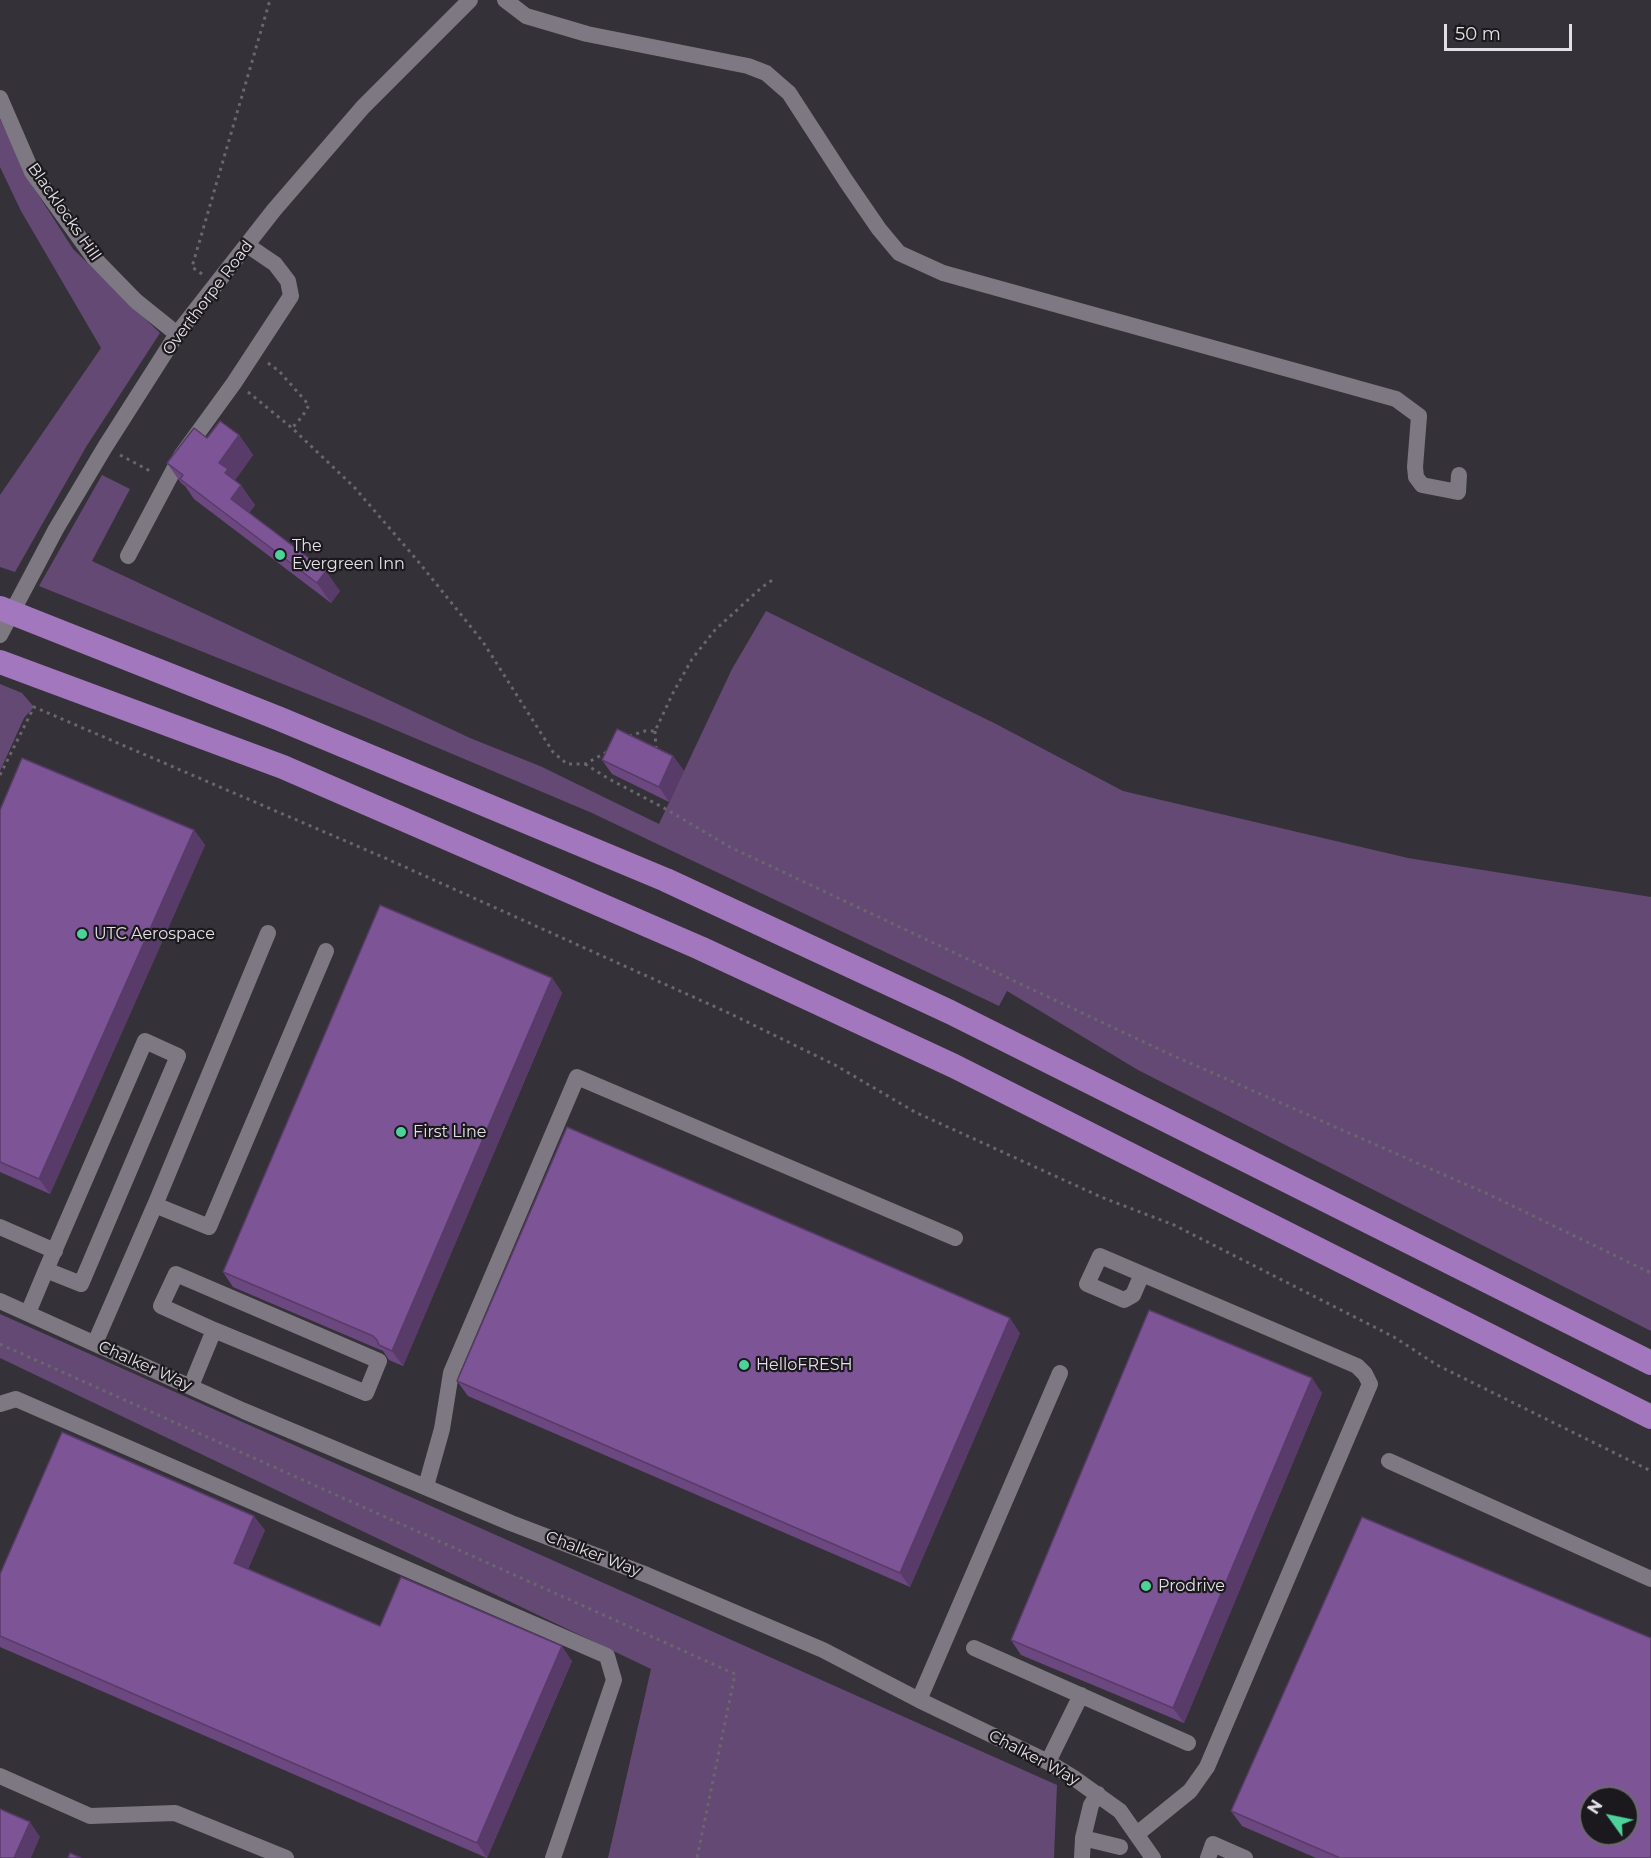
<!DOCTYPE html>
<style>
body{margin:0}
#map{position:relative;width:1651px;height:1858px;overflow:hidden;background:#353138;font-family:Montserrat,sans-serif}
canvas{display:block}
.north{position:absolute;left:1579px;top:1786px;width:60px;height:60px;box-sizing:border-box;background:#1b191d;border:2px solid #6b696d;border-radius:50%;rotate:303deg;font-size:16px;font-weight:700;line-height:24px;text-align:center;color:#e3e0e5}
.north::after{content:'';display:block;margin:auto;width:21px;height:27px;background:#4dd39a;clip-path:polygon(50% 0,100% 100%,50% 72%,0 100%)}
.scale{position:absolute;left:1444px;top:24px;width:128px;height:27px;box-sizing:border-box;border:3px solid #e3e0e5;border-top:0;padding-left:8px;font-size:18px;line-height:21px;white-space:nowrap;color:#e3e0e5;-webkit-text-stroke:4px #1b191d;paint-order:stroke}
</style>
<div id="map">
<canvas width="1651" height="1858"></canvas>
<div class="north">N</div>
<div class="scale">50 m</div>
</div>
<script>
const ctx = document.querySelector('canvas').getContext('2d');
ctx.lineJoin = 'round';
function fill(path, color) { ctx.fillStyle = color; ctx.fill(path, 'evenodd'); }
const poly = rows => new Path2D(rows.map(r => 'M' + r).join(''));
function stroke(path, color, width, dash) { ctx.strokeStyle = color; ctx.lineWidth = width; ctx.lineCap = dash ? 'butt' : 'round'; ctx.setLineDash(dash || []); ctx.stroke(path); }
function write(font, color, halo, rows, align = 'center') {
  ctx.font = font + ' Montserrat,sans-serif'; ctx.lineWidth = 4.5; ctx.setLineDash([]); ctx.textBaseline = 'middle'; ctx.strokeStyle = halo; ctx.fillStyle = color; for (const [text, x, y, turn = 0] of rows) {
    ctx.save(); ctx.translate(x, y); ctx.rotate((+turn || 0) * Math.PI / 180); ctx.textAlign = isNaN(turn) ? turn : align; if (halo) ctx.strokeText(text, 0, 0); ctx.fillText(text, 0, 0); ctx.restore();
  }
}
fill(poly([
 [0,119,27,177,73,249,160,333,86,447,15,572,0,567,0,495,101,348,21,211,0,167],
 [102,475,130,489,92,561,470,738,540,766,659,824,732,669,766,611,996,724,1123,791,1408,858,1651,897,1651,1331,1138,1070,1007,991,999,1006,592,813,365,717,39,586],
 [0,684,22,693,34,707,24,718,0,771],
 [0,1314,1057,1785,1054,1858,608,1858,651,1669,0,1358]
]), '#644975');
stroke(poly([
 [202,274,192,267,270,0],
 [268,363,279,371,309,405,302,417,292,428],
 [248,392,292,428,354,487,417,560,483,642,553,752,567,764,585,764,607,752],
 [120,455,152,472],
 [655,731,656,750],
 [629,736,645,731,655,731,673,693,692,659,715,630,761,588,775,578],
 [585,764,609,779,664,808,730,847,1165,1052,1490,1195,1651,1273],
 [0,775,34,707,385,858,731,1014,835,1065,915,1112,1101,1197,1174,1225,1394,1337,1437,1365,1651,1471],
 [0,1344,735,1674,697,1858]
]), '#69666c', 3, [3, 4.5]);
stroke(poly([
 [505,0,526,16,587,34,748,66,766,73,789,93,846,181,879,229,899,253,943,273,1396,399,1419,416,1415,467,1416,477,1422,485,1458,492,1459,475],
 [0,98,32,172,94,258,136,301,177,334],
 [128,556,181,456,234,383,291,296,288,281,275,264,247,245],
 [0,635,56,529,105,447,177,334,274,210,363,107,470,0],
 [155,1205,268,933],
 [0,1227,55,1251],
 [0,1301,244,1411,511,1523,647,1575,823,1650,919,1700,1048,1762,1074,1778,1120,1811,1153,1858],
 [28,1313,46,1270,145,1041,178,1056,81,1284,46,1270],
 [95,1343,155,1205,209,1227,326,951],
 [191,1386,214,1330,161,1306,176,1274,379,1361,366,1393,214,1330],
 [0,1404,16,1399,607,1656,614,1680,553,1858],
 [1389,1461,1651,1579],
 [426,1486,442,1429,451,1373,577,1077,955,1238],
 [974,1648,1188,1743],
 [919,1700,1060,1373],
 [1048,1762,1081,1695],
 [0,1776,90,1816,175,1813,286,1858],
 [1098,1794,1091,1805,1083,1838,1120,1847],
 [1137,1834,1190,1791,1207,1767,1370,1384,1365,1374,1357,1366,1100,1256,1087,1284,1124,1300,1133,1295,1142,1274],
 [1082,1858,1083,1838],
 [1208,1858,1213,1844,1245,1858]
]), '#7d7881', 16);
stroke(poly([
 [0,608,280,719,666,880,950,1012,1651,1363],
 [0,662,283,767,700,948,954,1066,1651,1417]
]), '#a277bd', 24);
fill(poly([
 [239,435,253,455,235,480,255,505,249,513,340,591,331,603,194,499,185,486,181,483,167,463],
 [673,756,684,771,669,802,612,774,602,760],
 [0,810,194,830,205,845,50,1194,0,1172],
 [552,978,562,993,403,1366,389,1360,383,1351,233,1287,223,1272],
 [1020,1333,910,1587,468,1396,457,1381],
 [1322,1393,1184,1723,1021,1655,1011,1640],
 [265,1530,248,1569,380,1626,572,1661,487,1858,0,1647,0,1574],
 [1231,1811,1651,1858,1316,1858,1242,1826]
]), '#6c4880');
fill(poly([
 [239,435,253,455,235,480,240,487,241,485,255,505,245,519,231,499,225,473,219,463],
 [326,571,340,591,331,603,317,583],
 [673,756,684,771,669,802,659,787],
 [194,830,205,845,50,1194,39,1179],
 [552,978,562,993,403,1366,392,1351],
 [1010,1318,1020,1333,910,1587,900,1573],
 [1312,1378,1322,1393,1184,1723,1173,1708],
 [254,1516,265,1530,244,1578,234,1563],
 [562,1646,572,1661,487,1858,477,1843],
 [30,1822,40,1837,31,1858,14,1858]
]), '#583b68');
const building = poly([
 [220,421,239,435,219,463,228,469,225,473,241,485,231,499,326,571,317,583,180,479,183,475,167,463,194,428,207,438,220,421],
 [617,729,673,756,659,787,602,760,617,729],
 [22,758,194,830,39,1179,0,1162,0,810,22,758],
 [380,905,552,978,392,1351,379,1345,377,1340,373,1336,223,1272,380,905],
 [567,1127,1010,1318,900,1573,457,1381,567,1127],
 [1149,1310,1312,1378,1173,1708,1011,1640,1149,1310],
 [62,1432,254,1516,234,1563,380,1626,401,1577,562,1646,477,1843,0,1636,0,1574,62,1432],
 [1362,1517,1651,1638,1651,1858,1340,1858,1231,1811,1362,1517],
 [1591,1798,1627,1798,1627,1834,1591,1834,1591,1798],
 [0,1809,30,1822,14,1858,0,1858,0,1809],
 [70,1853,81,1858,68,1858,70,1853]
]);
fill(building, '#7d5495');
stroke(building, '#583b68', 1.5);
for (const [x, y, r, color] of [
 [280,555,6,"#4dd39a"],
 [82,934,6,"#4dd39a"],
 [401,1132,6,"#4dd39a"],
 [744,1365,6,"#4dd39a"],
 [1146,1586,6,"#4dd39a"]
]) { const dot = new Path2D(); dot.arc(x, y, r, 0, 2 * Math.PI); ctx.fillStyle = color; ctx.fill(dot); stroke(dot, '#1b191d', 2); }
write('16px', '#e3e0e5', '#1b191d', [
 ["Blacklocks Hill",64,212,55],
 ["Overthorpe Road",208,298,-53],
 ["Chalker Way",145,1366,24],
 ["Chalker Way",593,1554,21],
 ["Chalker Way",1034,1758,28]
]);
write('16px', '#e3e0e5', '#1b191d', [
 ["The",292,546],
 ["Evergreen Inn",292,564],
 ["UTC Aerospace",94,934],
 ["First Line",413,1132],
 ["HelloFRESH",756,1365],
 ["Prodrive",1158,1586]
], 'left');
</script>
